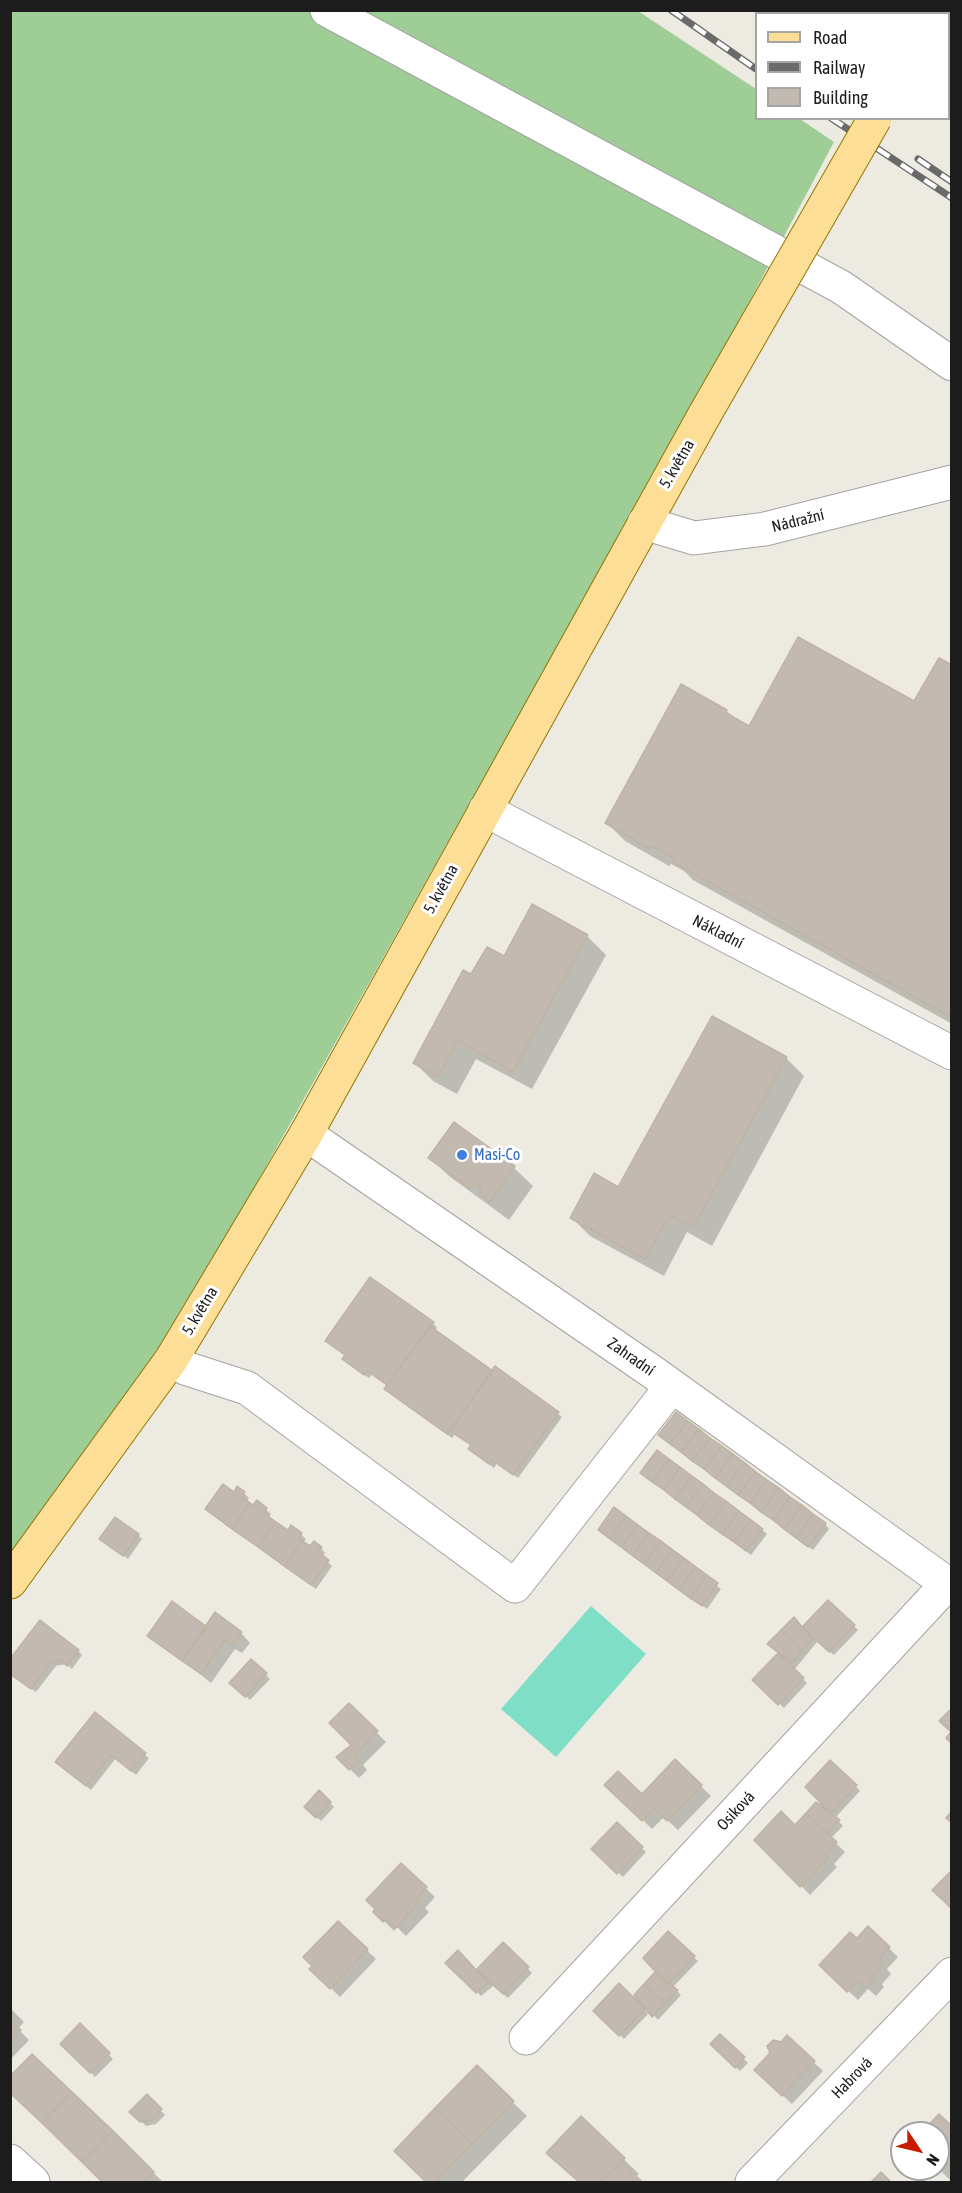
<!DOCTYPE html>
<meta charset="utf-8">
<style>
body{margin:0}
#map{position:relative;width:962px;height:2193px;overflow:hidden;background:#edebe1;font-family:"Asap Condensed",sans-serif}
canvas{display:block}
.frame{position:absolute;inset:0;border:12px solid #1c1c1c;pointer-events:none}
.legend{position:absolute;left:755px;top:12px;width:195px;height:108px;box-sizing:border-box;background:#fff;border:2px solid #a4a4a4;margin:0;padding:8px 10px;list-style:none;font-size:18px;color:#1c1c1c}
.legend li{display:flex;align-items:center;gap:12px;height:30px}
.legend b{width:30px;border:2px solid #a4a4a4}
.north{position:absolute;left:890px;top:2121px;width:60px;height:60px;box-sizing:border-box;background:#fff;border:2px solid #a4a4a4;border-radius:50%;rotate:125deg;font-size:16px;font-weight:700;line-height:24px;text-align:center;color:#1c1c1c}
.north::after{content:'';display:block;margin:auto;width:21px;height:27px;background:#c71b00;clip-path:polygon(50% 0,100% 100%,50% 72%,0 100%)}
</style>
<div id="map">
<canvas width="962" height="2193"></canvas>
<div class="frame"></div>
<ul class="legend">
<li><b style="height:8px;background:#fcde97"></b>Road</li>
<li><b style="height:8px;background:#6a6a6a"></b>Railway</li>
<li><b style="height:16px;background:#c2bab0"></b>Building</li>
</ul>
<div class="north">N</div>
</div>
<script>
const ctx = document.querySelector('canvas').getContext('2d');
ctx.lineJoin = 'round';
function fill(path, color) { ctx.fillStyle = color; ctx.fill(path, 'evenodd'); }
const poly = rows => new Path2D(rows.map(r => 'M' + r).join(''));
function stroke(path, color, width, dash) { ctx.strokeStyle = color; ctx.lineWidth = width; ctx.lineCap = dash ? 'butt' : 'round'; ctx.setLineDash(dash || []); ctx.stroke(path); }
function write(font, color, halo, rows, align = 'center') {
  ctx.font = font + ' "Asap Condensed",sans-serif'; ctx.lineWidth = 6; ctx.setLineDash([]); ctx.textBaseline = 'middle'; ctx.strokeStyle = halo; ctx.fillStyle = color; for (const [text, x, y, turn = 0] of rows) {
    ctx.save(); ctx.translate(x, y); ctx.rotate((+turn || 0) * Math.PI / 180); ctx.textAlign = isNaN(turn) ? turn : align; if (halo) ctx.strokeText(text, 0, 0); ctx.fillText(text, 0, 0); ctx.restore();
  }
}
fill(poly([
 [11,11,638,11,756,89,756,118,800,119,834,142,728,342,175,1329,11,1556]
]), '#9ecd95');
fill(poly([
 [591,1606,646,1654,556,1757,501,1709]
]), '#7edec6');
fill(poly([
 [952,666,952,1024,693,880,684,871,671,864,669,866,625,841,607,823,726,711,749,728,915,703],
 [587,936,606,955,532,1089,476,1059,457,1094,433,1081,415,1063,472,976,504,958],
 [786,1058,804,1076,712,1246,687,1232,664,1276,590,1236,572,1218,619,1189],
 [454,1124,514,1168,533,1186,509,1220,449,1176,430,1158],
 [433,1323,437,1328,435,1331,562,1417,518,1478,497,1463,494,1468,474,1453,472,1446,455,1434,452,1438,390,1393,388,1386,372,1374,369,1378,348,1363],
 [664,1439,825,1524,829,1529,813,1550],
 [646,1477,762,1530,767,1534,751,1555],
 [238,1488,249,1498,246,1502,253,1507,257,1502,271,1514,268,1518,288,1533,292,1527,306,1539,303,1543,310,1549,321,1548,325,1553,322,1557,332,1566,316,1589,207,1509,234,1494],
 [615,1509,721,1589,707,1609,604,1534],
 [138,1535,142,1539,128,1559,100,1539],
 [828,1602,858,1630,834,1655,817,1642,794,1670,807,1683,784,1708,754,1680],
 [206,1628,241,1633,250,1643,242,1653,235,1649,211,1683,189,1665],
 [78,1651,82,1655,72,1669,66,1664,56,1666,36,1692,10,1673],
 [251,1661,270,1679,250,1700,231,1683],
 [349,1705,386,1742,363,1765,367,1770,359,1778,338,1757,353,1745],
 [96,1714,149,1758,136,1775,116,1758,91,1790,61,1766],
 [675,1761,711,1796,678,1830,664,1817,652,1829,606,1785,642,1796],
 [831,1762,860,1791,835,1818,843,1826,831,1838,845,1852,834,1864,837,1867,810,1895,756,1840,795,1827,821,1801],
 [319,1792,334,1807,321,1821,306,1807],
 [617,1824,646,1852,623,1877,594,1849],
 [401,1865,435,1897,425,1908,429,1912,406,1936,397,1927,394,1931,375,1912],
 [338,1923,376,1959,340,1997,311,1969],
 [868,1928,898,1957,887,1969,891,1974,882,1984,884,1987,876,1996,868,1989,858,2000,821,1965,857,1940],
 [668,1933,698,1961,673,1987,681,1995,658,2020,647,2007,644,2009,648,2014,624,2039,595,2011,633,1999,657,1972],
 [503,1944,532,1973,508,1998,493,1986,481,1996,447,1963,477,1972],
 [10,2008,24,2022,18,2029,29,2040,10,2060],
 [80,2026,113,2059,95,2077,62,2044],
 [720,2036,748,2063,740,2071,712,2044],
 [787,2037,823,2071,792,2104,756,2070],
 [477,2068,527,2116,462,2182,428,2182,396,2151],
 [10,2091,112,2132,163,2182,104,2182],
 [147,2096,165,2115,156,2124,146,2126,132,2112],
 [581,2118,639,2174,635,2177,640,2182,580,2182,562,2167],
 [952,2129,952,2179,950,2180,938,2168,938,2133,923,2133]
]), '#0003');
const building = poly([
 [817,10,850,10,855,14,815,14,817,10],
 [798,637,914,701,939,658,952,665,952,1012,949,1016,673,862,675,859,652,846,650,849,605,823,681,684,727,710,726,713,749,726,798,637],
 [532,904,588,935,513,1072,458,1041,438,1077,413,1063,463,970,471,974,487,947,504,956,532,904],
 [712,1016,787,1057,693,1228,669,1215,645,1259,570,1218,594,1173,618,1187,712,1016],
 [454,1122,515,1166,490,1202,480,1194,480,1184,470,1188,428,1158,454,1122],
 [370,1277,434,1322,387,1385,367,1371,364,1375,342,1359,345,1355,325,1341,370,1277],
 [430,1326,493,1371,447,1434,384,1389,430,1326],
 [495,1366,559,1412,513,1475,492,1460,489,1464,468,1449,471,1445,450,1431,495,1366],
 [676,1412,688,1421,670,1444,658,1435,676,1412],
 [688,1421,699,1429,681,1452,670,1444,688,1421],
 [699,1429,710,1438,692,1461,681,1452,699,1429],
 [710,1438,722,1446,704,1469,692,1461,710,1438],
 [722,1446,733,1454,715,1478,704,1469,722,1446],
 [657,1450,669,1459,652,1482,640,1473,657,1450],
 [733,1454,745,1463,726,1486,715,1478,733,1454],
 [669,1459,680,1467,664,1490,652,1482,669,1459],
 [745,1463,756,1472,738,1495,726,1486,745,1463],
 [680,1467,692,1476,675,1499,664,1490,680,1467],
 [756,1472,767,1480,750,1503,738,1495,756,1472],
 [692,1476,703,1484,686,1507,675,1499,692,1476],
 [767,1480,779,1488,761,1512,750,1503,767,1480],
 [223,1484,234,1492,237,1486,245,1492,242,1498,250,1503,232,1529,205,1509,223,1484],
 [703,1484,714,1493,697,1515,686,1507,703,1484],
 [779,1488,790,1497,773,1520,761,1512,779,1488],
 [714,1493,726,1501,709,1525,697,1515,714,1493],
 [790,1497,802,1505,784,1529,773,1520,790,1497],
 [257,1500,267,1508,264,1513,276,1522,258,1547,232,1529,250,1503,253,1505,257,1500],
 [726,1501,739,1511,722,1534,709,1525,726,1501],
 [802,1505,813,1514,796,1538,784,1529,802,1505],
 [614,1507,626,1516,610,1539,598,1530,614,1507],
 [739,1511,751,1520,734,1542,722,1534,739,1511],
 [813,1514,826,1523,808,1547,796,1538,813,1514],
 [626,1516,638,1525,621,1547,610,1539,626,1516],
 [115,1517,139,1534,123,1556,99,1539,115,1517],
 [751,1520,763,1529,746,1551,734,1542,751,1520],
 [276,1522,288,1530,291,1525,302,1533,299,1539,302,1541,284,1566,258,1547,276,1522],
 [638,1525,649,1533,633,1556,621,1547,638,1525],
 [649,1533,661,1541,644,1564,633,1556,649,1533],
 [302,1541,310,1546,314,1541,322,1547,318,1552,329,1560,311,1585,284,1566,302,1541],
 [661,1541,673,1550,656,1573,644,1564,661,1541],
 [673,1550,684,1558,667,1581,656,1573,673,1550],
 [684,1558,696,1567,679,1590,667,1581,684,1558],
 [696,1567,707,1575,690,1598,679,1590,696,1567],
 [707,1575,718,1583,702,1606,690,1598,707,1575],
 [828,1600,855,1625,829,1652,802,1627,828,1600],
 [172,1601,207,1627,182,1661,147,1636,172,1601],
 [215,1612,242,1632,232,1645,225,1640,201,1674,182,1661,215,1612],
 [794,1617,812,1639,802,1651,781,1630,794,1617],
 [40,1620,79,1650,67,1666,60,1660,52,1662,31,1689,10,1674,10,1659,40,1620],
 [781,1630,802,1651,792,1663,767,1644,781,1630],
 [778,1653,804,1678,778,1705,752,1680,778,1653],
 [251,1659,267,1673,245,1697,229,1683,251,1659],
 [349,1703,378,1731,355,1755,359,1760,349,1770,336,1757,351,1745,329,1723,349,1703],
 [952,1708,952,1744,946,1738,951,1732,939,1721,952,1708],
 [95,1712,146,1753,131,1771,111,1755,86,1786,55,1762,95,1712],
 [675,1759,702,1785,667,1821,654,1808,642,1821,604,1785,618,1771,642,1794,675,1759],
 [830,1760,857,1785,831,1813,805,1787,830,1760],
 [319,1790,331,1802,316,1818,304,1807,319,1790],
 [816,1802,840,1820,827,1833,806,1813,816,1802],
 [781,1811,795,1825,806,1813,837,1842,825,1854,829,1857,800,1887,754,1840,781,1811],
 [952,1811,952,1823,946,1818,952,1811],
 [617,1822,643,1847,617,1874,591,1849,617,1822],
 [401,1863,427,1887,417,1898,420,1901,396,1928,386,1919,383,1922,373,1912,375,1909,366,1900,401,1863],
 [952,1870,952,1909,932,1890,952,1870],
 [338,1921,368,1949,330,1989,309,1969,312,1966,303,1957,338,1921],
 [868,1926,890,1947,879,1959,883,1963,873,1974,876,1977,865,1988,858,1981,847,1992,819,1965,850,1932,857,1938,868,1926],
 [668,1931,695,1956,669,1983,663,1980,643,1958,668,1931],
 [503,1942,529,1967,503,1994,477,1969,503,1942],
 [458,1950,488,1983,476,1993,445,1963,458,1950],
 [655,1972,678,1990,665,2003,644,1984,655,1972],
 [619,1983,645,2009,619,2036,593,2011,619,1983],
 [644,1984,665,2003,652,2017,634,1995,644,1984],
 [10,2020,21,2030,10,2041,10,2020],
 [80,2023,110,2053,90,2073,60,2044,80,2023],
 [720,2034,745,2057,735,2068,710,2044,720,2034],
 [787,2035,815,2061,782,2096,754,2070,770,2053,767,2046,773,2040,781,2042,787,2035],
 [32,2054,72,2092,42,2123,10,2093,10,2076,32,2054],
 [477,2065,514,2101,472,2144,435,2108,477,2065],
 [72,2092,113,2131,82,2162,42,2123,72,2092],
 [147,2094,162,2109,151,2120,140,2122,129,2112,147,2094],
 [435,2108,472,2144,435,2182,426,2182,394,2151,435,2108],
 [939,2114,952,2126,952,2168,947,2164,940,2171,937,2169,938,2133,921,2133,939,2114],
 [581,2116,625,2158,600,2182,579,2182,546,2153,581,2116],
 [113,2131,154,2172,144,2182,102,2182,82,2162,113,2131],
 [625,2158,622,2162,642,2182,600,2182,625,2158],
 [881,2172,891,2182,871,2182,881,2172]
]);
fill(building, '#c2bab0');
stroke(building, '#bfb3a3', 1.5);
const minor = poly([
 [327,10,841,287,952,364],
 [644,523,694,538,765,529,952,482],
 [485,810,952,1053],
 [306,1134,654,1373,952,1587],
 [171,1360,185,1368,247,1388,515,1586,672,1386],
 [526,2038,947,1584],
 [10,2161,33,2182],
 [752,2182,952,1974]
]);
const major = poly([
 [935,14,937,10],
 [10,1582,171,1360,195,1320,306,1134,705,414]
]);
stroke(minor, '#a3a3a3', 35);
stroke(major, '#937600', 35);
stroke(minor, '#fff', 33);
stroke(major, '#fcde97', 33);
const rail = poly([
 [671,10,756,69],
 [831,118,952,198],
 [918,159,952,182]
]);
stroke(rail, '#6a6a6a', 7);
stroke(rail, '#fff', 4.5, [14]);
const majorBridge = poly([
 [705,414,875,118]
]);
stroke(majorBridge, '#937600', 35, []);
stroke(majorBridge, '#fcde97', 33);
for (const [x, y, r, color] of [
 [462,1155,6,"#3f7fe0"]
]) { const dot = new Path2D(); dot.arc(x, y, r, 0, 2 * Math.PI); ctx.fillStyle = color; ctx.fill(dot); stroke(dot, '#fff', 2); }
write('16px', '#1c1c1c', '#fff', [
 ["5. května",677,464,-60],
 ["Nádražní",798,521,-14],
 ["5. května",441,889,-61],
 ["Nákladní",718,932,27],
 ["5. května",200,1311,-59],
 ["Zahradní",631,1357,35],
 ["Osiková",736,1811,-47],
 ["Habrová",852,2078,-46]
]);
write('16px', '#366cbe', '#fff', [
 ["Masi-Co",474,1155]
], 'left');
</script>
